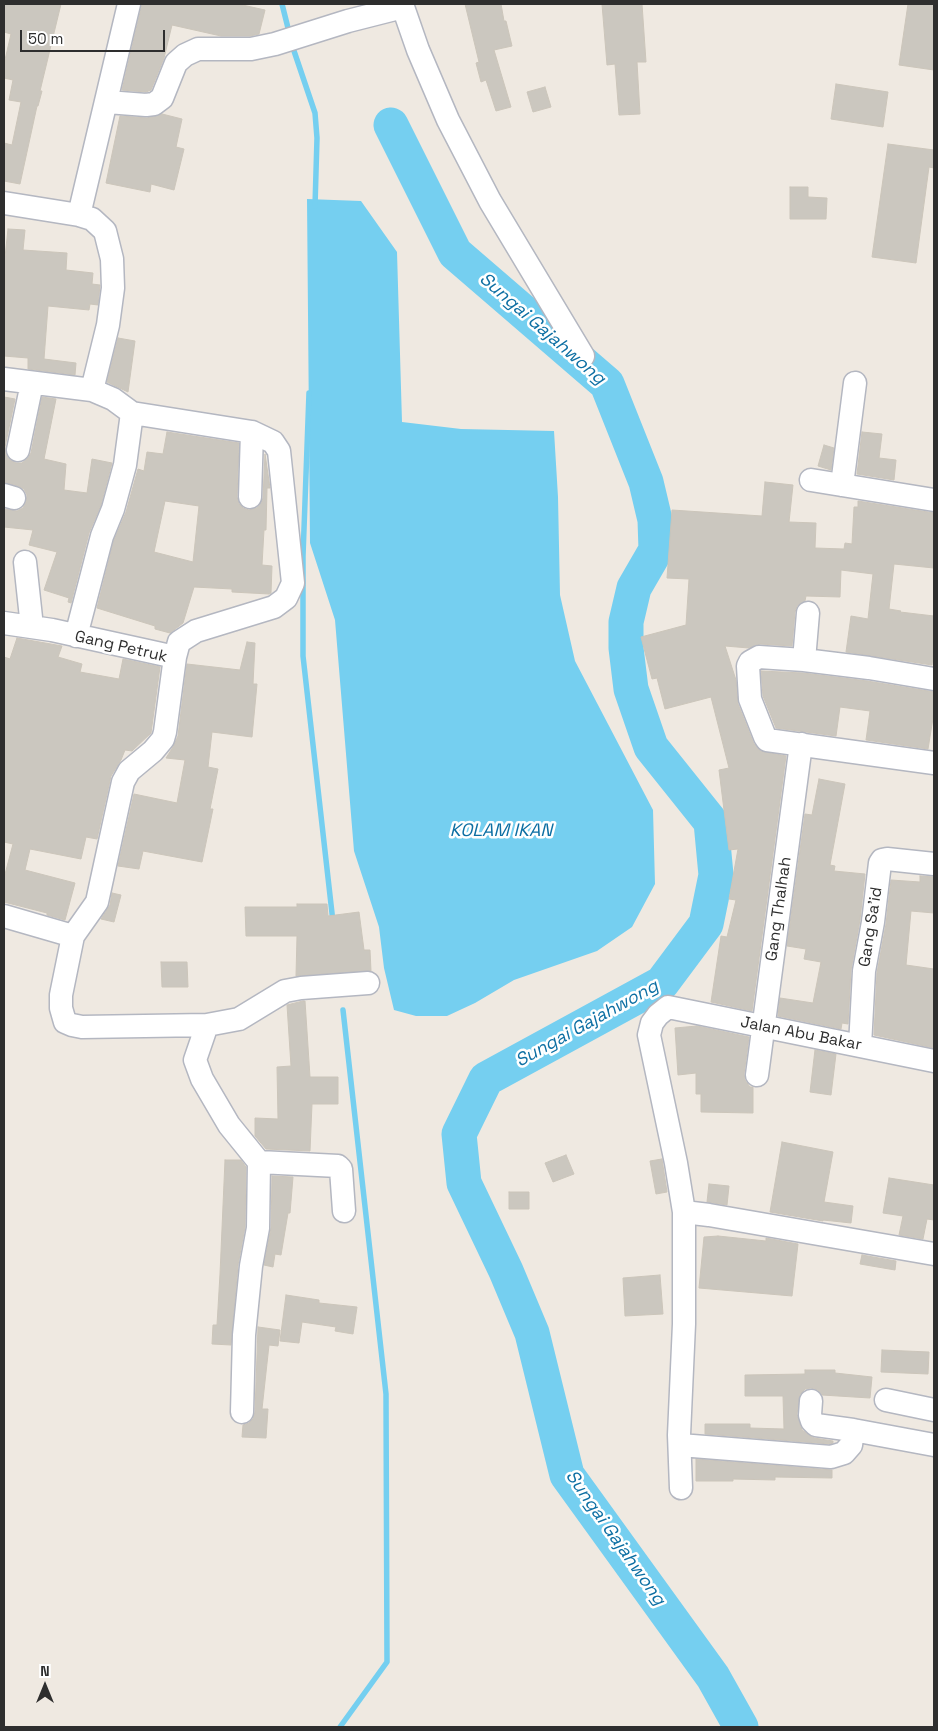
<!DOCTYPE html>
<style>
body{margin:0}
#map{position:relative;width:938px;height:1731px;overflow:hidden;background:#efe9e1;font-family:"Space Grotesk",sans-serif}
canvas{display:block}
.frame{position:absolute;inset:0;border:5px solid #2e2e2e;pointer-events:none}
.north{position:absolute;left:20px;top:1661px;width:50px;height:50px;-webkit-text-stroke:4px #fff;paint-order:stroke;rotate:0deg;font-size:14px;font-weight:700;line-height:20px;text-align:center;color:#2e2e2e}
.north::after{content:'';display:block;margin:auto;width:18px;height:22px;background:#2e2e2e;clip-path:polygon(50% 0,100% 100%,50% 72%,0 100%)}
.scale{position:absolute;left:20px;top:30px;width:145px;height:22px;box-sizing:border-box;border:2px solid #2e2e2e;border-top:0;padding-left:6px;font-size:15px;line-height:18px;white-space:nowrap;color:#2e2e2e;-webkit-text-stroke:4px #fff;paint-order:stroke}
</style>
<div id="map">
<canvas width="938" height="1731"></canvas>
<div class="frame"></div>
<div class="north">N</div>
<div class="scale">50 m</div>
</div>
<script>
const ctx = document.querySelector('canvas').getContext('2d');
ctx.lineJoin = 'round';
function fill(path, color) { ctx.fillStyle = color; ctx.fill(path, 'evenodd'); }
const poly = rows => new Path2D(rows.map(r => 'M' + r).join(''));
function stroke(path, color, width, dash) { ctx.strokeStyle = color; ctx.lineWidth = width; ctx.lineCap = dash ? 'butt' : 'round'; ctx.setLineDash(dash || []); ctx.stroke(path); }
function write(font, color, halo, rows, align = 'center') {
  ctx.font = font + ' "Space Grotesk",sans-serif'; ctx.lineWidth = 5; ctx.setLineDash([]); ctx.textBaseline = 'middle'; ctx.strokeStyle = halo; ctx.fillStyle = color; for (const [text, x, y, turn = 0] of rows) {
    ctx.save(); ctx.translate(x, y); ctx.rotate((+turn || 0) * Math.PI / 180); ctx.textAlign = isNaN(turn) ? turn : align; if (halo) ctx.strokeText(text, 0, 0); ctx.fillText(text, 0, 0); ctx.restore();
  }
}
fill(poly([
 [307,199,361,201,397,252,402,422,461,429,554,431,558,497,560,595,575,661,653,810,655,884,632,927,597,951,514,980,475,1003,447,1016,416,1016,394,1010,384,968,379,927,354,851,335,620,310,543]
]), '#75cff0');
stroke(poly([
 [282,4,290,36],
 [292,45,315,113,317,138,315,206],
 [309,393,303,556,303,656,333,922],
 [340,1727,387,1662,386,1394,343,1010]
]), '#75cff0', 5.5);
stroke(poly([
 [391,125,455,253,607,384,646,482,655,520,656,550,634,588,626,622,626,648,631,689,651,747,711,822,716,875,706,924,662,983,486,1079,459,1134,464,1183,506,1271,532,1333,567,1475,713,1677,741,1727]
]), '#75cff0', 35);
const building = poly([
 [4,4,61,4,40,91,42,91,38,106,37,106,20,184,4,181,4,143,12,145,21,102,9,100,13,80,4,78,4,64,11,34,4,32,4,4],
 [142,4,238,4,265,10,259,34,250,36,221,36,172,25,164,58,151,90,146,92,122,90,142,4],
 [465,4,501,4,504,21,506,21,512,46,494,50,511,107,496,111,486,80,481,82,476,63,479,62,465,4],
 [602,4,642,4,646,62,637,62,640,114,619,115,615,64,607,65,602,4],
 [908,4,934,4,934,70,899,65,908,4],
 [836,84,888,92,883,127,831,119,836,84],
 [545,87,551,107,533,112,527,92,545,87],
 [162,114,182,119,176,147,184,149,174,190,151,184,150,192,106,183,120,116,147,118,162,114],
 [888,144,934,150,934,168,929,167,916,263,872,257,888,144],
 [790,187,808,187,808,197,827,198,826,219,790,219,790,187],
 [8,229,25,230,23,250,67,253,66,270,93,273,92,284,100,285,98,305,90,304,89,310,48,306,44,359,76,363,75,375,28,369,28,358,4,356,5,274,4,274,4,257,5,257,8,229],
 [118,338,135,341,128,392,107,382,118,338],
 [4,397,15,399,5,447,6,455,10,460,16,463,22,463,28,458,31,453,42,397,56,399,44,459,66,464,64,490,87,493,92,459,112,463,101,505,89,533,71,603,68,602,69,598,44,590,57,552,29,545,33,530,4,527,4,509,17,511,23,508,26,502,27,495,24,489,18,486,4,482,4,397],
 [167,432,239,443,237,497,239,504,243,508,249,510,257,508,261,503,263,498,265,454,270,488,267,488,266,530,264,530,262,565,272,566,271,593,269,594,232,592,232,589,194,587,183,623,170,633,155,629,155,626,97,608,114,540,126,512,138,469,144,471,147,452,163,454,167,432],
 [165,501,199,506,193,562,154,552,165,501],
 [862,432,882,434,879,458,896,460,894,480,857,474,862,432],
 [824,445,834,448,831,470,818,466,824,445],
 [765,482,793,485,789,522,816,523,815,548,844,549,845,543,852,544,854,507,858,507,858,501,934,513,934,568,894,564,889,609,901,611,900,612,934,616,934,648,932,665,846,652,851,616,868,619,873,574,841,570,840,597,806,596,805,601,797,606,795,612,792,646,760,644,749,648,725,646,736,680,738,704,754,744,760,751,786,756,752,1011,711,1002,721,936,727,937,736,900,729,899,738,849,729,850,719,770,729,768,711,697,665,709,657,678,652,679,641,637,686,625,689,579,667,578,672,510,762,516,765,482],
 [17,638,62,646,58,657,82,664,80,672,119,679,123,659,160,667,151,733,132,751,125,750,121,760,111,776,97,839,86,837,81,859,30,849,25,870,75,883,65,920,47,915,47,913,4,902,4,878,13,844,4,842,4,657,10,659,17,638],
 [247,642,255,643,253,684,257,684,252,737,212,732,208,767,218,769,210,809,213,809,202,862,143,851,139,869,118,866,134,794,177,803,185,760,166,758,173,747,178,736,187,664,240,670,247,642],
 [761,671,803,673,867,681,934,692,934,712,928,749,866,740,870,711,840,707,836,736,776,728,763,696,761,671],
 [819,779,845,784,830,865,835,866,834,871,865,874,860,920,851,970,848,1024,842,1023,841,1029,778,1016,780,998,813,1003,821,962,804,959,806,949,787,946,805,814,812,815,819,779],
 [920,876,934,877,934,913,911,911,906,965,934,969,934,1048,874,1035,877,973,886,924,891,880,920,882,920,876],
 [112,893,121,895,114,922,101,919,110,905,112,893],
 [297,904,327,904,328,916,359,912,364,950,370,950,371,971,296,976,297,936,246,936,245,907,297,907,297,904],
 [161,962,187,962,188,987,162,987,161,962],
 [303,1001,305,1001,310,1077,338,1077,338,1104,312,1104,310,1151,266,1149,255,1136,255,1118,278,1119,277,1067,291,1066,287,1005,303,1001],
 [697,1026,749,1037,744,1074,745,1080,750,1087,753,1087,753,1113,701,1112,701,1094,696,1094,696,1073,678,1075,675,1028,697,1026],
 [815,1050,836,1054,831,1095,810,1092,815,1050],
 [782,1142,833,1152,824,1202,853,1206,851,1223,823,1220,823,1221,770,1212,782,1142],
 [566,1155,574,1174,553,1182,545,1163,566,1155],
 [662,1159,667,1192,656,1194,650,1161,662,1159],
 [225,1160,241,1160,246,1167,245,1227,238,1265,231,1345,212,1344,213,1325,217,1325,220,1274,225,1160],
 [272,1176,293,1177,290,1213,288,1213,281,1255,275,1254,273,1267,264,1265,271,1228,272,1176],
 [889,1178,934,1185,934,1220,927,1219,923,1239,899,1235,903,1216,883,1213,889,1178],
 [709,1184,729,1186,727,1205,707,1202,709,1184],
 [509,1192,529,1192,529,1209,509,1209,509,1192],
 [718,1236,766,1241,766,1238,798,1244,792,1296,699,1288,704,1237,718,1236],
 [862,1255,896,1261,895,1270,860,1264,862,1255],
 [660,1275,663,1314,625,1316,623,1278,660,1275],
 [286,1295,319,1300,319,1303,357,1307,353,1334,335,1331,336,1327,302,1322,299,1343,280,1341,286,1295],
 [258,1327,280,1330,278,1346,269,1345,262,1409,268,1409,266,1438,242,1437,243,1425,249,1423,253,1419,255,1412,258,1327],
 [882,1350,929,1352,928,1374,881,1372,882,1350],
 [805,1370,835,1370,835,1373,872,1377,870,1398,822,1395,818,1390,811,1388,805,1389,800,1394,797,1414,802,1430,814,1438,833,1441,833,1443,830,1444,705,1434,705,1424,750,1424,750,1428,784,1429,783,1396,745,1396,745,1375,805,1374,805,1370],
 [696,1459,832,1470,832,1478,775,1477,775,1480,733,1479,733,1481,696,1481,696,1459]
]);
fill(building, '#cbc7bf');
stroke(building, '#cbc5ba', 1);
const minor = poly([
 [402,4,418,50,448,120,490,201,583,356],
 [107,102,146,105,154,104,162,98,176,63,185,55,198,49,251,49,275,44,348,21,403,7],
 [4,203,79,215,129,4],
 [79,215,92,219,105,231,112,259,113,288,108,325,92,390,113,399,132,413,252,432,273,442,279,451,293,583,286,598,274,607,196,631,179,642,175,657],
 [4,379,92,390],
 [18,450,32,383],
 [811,480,934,500],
 [842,485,855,383],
 [4,495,14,498],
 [250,497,252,432],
 [25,562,32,627],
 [4,623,52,630,175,657,165,732,163,739,153,751,129,771,123,782,97,902,73,936],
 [76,636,102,536,113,509,125,465,132,413],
 [804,660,808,613],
 [934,679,869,668,804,660,759,657,750,662,748,666,750,699,765,737,767,740,934,763],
 [4,916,73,936,61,995,61,1008,65,1022,72,1025,82,1027,207,1025,239,1019,285,991,301,988,368,983],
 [207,1025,195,1060,202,1079,229,1125,259,1162,338,1166,341,1169,344,1211],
 [860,1046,864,971,873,922,880,863,882,860,887,859,934,864],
 [757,1075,801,744],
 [684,1212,676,1163,649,1035,652,1023,658,1015,668,1007,934,1061],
 [886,1400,934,1410],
 [811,1401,810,1415,812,1421,816,1425,853,1430,934,1445],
 [242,1412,244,1335,251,1266,258,1228,259,1162],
 [680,1445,831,1457,844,1453,851,1445,853,1430],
 [681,1488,679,1435,684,1324,684,1212,709,1215,934,1254]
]);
stroke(minor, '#b4b7c1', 25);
stroke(minor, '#fff', 22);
write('16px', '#2e2e2e', '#fff', [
 ["Gang Petruk",121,647,13],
 ["Gang Thalhah",779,909,-82],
 ["Gang Sa'id",871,927,-81],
 ["Jalan Abu Bakar",801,1034,11]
]);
write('italic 18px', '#0d6fa3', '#fff', [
 ["Sungai Gajahwong",542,329,41],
 ["KOLAM IKAN",501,831],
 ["Sungai Gajahwong",587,1024,-29],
 ["Sungai Gajahwong",615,1538,55]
]);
</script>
